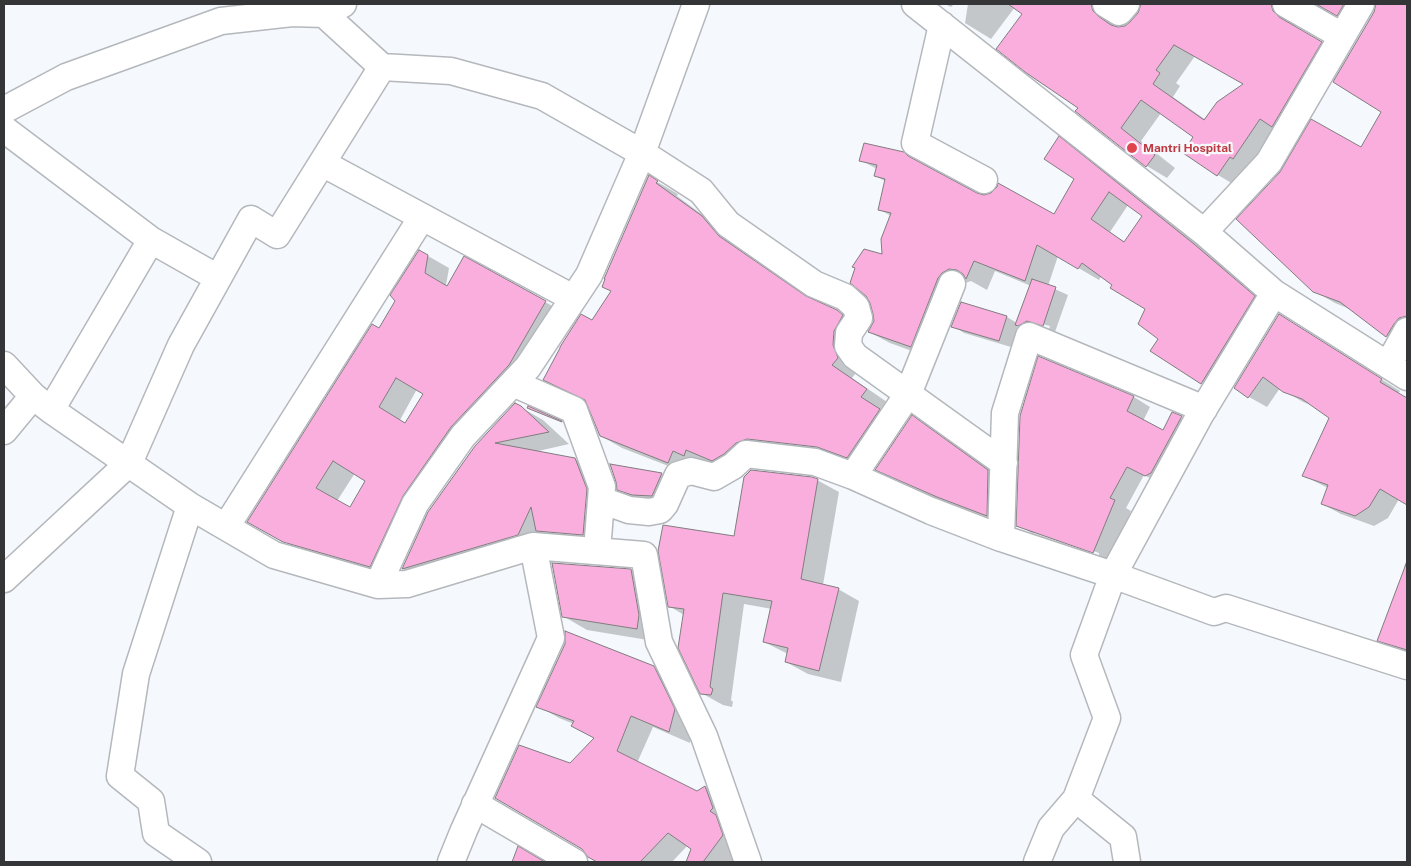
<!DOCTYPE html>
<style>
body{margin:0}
#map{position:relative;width:1411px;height:866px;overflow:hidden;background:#f5f9fd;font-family:"Public Sans",sans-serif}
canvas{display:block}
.frame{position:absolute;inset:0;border:5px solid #343537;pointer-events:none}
</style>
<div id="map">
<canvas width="1411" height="866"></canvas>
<div class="frame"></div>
</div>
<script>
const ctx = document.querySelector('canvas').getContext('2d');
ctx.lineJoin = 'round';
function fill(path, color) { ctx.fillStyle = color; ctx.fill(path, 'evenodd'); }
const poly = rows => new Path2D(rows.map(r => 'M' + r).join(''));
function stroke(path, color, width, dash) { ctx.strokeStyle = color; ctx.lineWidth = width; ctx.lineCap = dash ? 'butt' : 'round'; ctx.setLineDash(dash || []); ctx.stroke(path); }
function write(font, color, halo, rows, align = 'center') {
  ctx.font = font + ' "Public Sans",sans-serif'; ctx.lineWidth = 4.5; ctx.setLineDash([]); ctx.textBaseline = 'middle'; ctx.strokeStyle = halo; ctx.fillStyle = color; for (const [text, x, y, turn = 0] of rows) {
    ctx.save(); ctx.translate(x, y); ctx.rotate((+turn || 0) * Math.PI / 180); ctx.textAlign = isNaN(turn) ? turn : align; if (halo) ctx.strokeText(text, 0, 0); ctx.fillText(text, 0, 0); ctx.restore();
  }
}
fill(poly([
 [945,4,954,4,951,7],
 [968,4,1118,4,1111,16,1113,24,1117,28,1125,27,1131,23,1142,8,1142,4,1199,4,1201,5,1202,4,1263,4,1268,6,1270,4,1298,4,1291,16,1294,25,1299,30,1342,55,1238,187,1218,175,1195,137,1161,113,1141,141,1175,168,1167,178,1147,166,1077,111,1079,108,1023,14,1015,7,991,39,965,23],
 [1195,56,1246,84,1206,120,1173,97,1180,86,1176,83],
 [1318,4,1373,4,1358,27],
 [1377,4,1407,4,1407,348,1387,336,1352,310,1335,303,1314,291,1362,148,1383,111,1375,12],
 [1059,138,1079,150,1215,257,1275,309,1222,395,1152,350,1160,338,1146,308,1102,275,1099,280,1058,256,1048,286,1068,295,1055,332,1040,327,1029,331,1018,325,1011,347,964,333,953,326,1007,317,1017,323,1031,286,995,271,987,290,971,281,963,284,931,358,890,343,869,332,875,320,883,256,891,216,879,209,885,181,875,176,877,169,860,160,1054,215,1076,179],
 [1128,205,1144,216,1125,242,1110,232],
 [1030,321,1050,326,1049,329,1030,323],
 [649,177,678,194,677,196,723,230,741,250,815,302,836,311,858,324,855,344,858,370,852,378,887,402,882,410,900,422,869,469,769,451,734,472,708,461,705,467,689,474,622,448,601,436,587,401,544,379,593,321,612,292],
 [428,256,449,268,445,291,545,302,567,314,424,508,392,579,306,554,249,521],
 [417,389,425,394,406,424,400,420],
 [355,473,366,481,351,509,337,501],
 [1298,326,1400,391,1398,394,1407,399,1407,504,1399,499,1388,518,1374,526,1341,514,1322,504,1328,488,1304,476,1331,418,1314,406,1303,402,1280,388,1267,407,1249,397],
 [1039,358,1134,397,1150,407,1143,421,1163,432,1173,414,1198,427,1163,485,1144,475,1126,508,1131,511,1110,561,1035,535,1018,525],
 [1033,531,1099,553,1099,556,1033,533],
 [515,404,543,420,569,444,534,452,575,459,597,471,604,546,424,581,403,569,429,512],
 [912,417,930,427,1006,481,1004,525,956,507,895,479,877,469],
 [611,465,662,474,685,488,642,503,618,489],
 [817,480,839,492,823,585,838,589,859,601,841,682,808,674,786,662,788,654,764,642,772,609,744,604,731,700,733,702,732,707,723,705,701,693,684,615,669,606,735,538],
 [1407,559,1407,654,1397,651,1378,640,1404,573,1404,567],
 [631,570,654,584,660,642,587,630,563,616],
 [653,667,675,679,695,722,690,743,653,727,637,763,697,793,706,787,726,799,743,848,733,862,687,862,693,849,688,845,672,862,599,862,589,857,571,764,595,738,574,724,559,718,538,706]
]), '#0003');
const building = poly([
 [1008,4,1091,4,1093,11,1098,16,1111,25,1118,27,1125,26,1130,22,1138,13,1141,4,1271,4,1273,11,1279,17,1322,42,1272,127,1260,119,1233,159,1230,157,1217,176,1183,153,1193,137,1141,100,1121,128,1155,155,1146,167,1075,111,1078,108,1025,72,996,49,1022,14,1008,4],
 [1174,45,1243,84,1217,102,1204,120,1153,84,1160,73,1156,70,1174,45],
 [1316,4,1344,4,1337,16,1316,4],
 [1376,4,1407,4,1407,316,1399,318,1394,324,1386,337,1340,302,1313,292,1236,219,1280,172,1311,119,1361,147,1381,112,1333,82,1374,12,1376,4],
 [1059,136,1194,244,1255,296,1201,384,1150,351,1158,339,1138,324,1145,309,1110,288,1112,285,1082,263,1078,269,1037,245,1025,281,974,261,966,279,963,274,957,270,949,269,942,273,938,278,911,347,868,332,874,321,873,314,870,303,866,296,850,283,855,268,852,267,864,249,882,254,881,239,891,213,878,210,885,179,874,176,877,165,859,161,864,143,904,152,908,156,977,193,984,195,991,193,997,187,998,183,1054,214,1074,179,1044,159,1059,136],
 [1109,192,1142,216,1124,242,1091,219,1109,192],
 [649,175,658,181,656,183,702,216,719,236,806,296,837,310,843,315,834,331,833,345,838,358,832,365,867,389,861,397,880,409,847,458,817,447,747,439,736,443,724,454,712,461,686,450,684,456,673,451,668,463,600,436,585,400,543,380,560,348,560,347,581,314,592,320,611,291,602,287,605,279,604,279,649,175],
 [419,250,428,255,425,273,447,286,464,256,546,301,509,365,451,427,403,496,370,567,283,542,247,522,372,324,379,328,395,301,390,295,419,250],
 [396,378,423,394,405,423,379,407,396,378],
 [333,461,365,481,350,507,316,488,333,461],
 [1032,279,1056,287,1043,326,1027,321,1018,326,1015,325,1032,279],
 [961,302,1007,316,999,341,951,327,961,302],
 [1279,314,1382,379,1380,382,1407,398,1407,505,1380,489,1369,507,1355,516,1321,504,1328,485,1302,476,1329,418,1302,399,1283,392,1263,377,1248,398,1234,388,1279,314],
 [1038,356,1134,396,1127,411,1163,430,1172,412,1182,416,1151,473,1145,476,1127,467,1110,498,1115,500,1093,553,1016,526,1020,416,1038,356],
 [515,403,521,406,549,432,495,443,575,458,587,489,583,535,536,531,531,507,518,535,402,569,428,512,475,446,515,403],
 [528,406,562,421,562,422,527,408,528,406],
 [912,415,988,470,987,516,937,497,875,470,912,415],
 [610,464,662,473,652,496,632,495,617,490,616,482,610,464],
 [751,470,812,477,818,479,801,579,839,588,819,671,785,662,788,648,763,642,772,601,723,593,710,687,713,689,711,695,700,694,678,648,684,609,668,607,658,551,663,525,734,536,744,477,751,470],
 [552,563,631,569,639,615,637,629,562,617,552,563],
 [1406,564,1407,564,1407,650,1377,641,1406,564],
 [565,631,654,666,675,709,669,732,631,716,617,751,697,791,705,786,713,808,710,811,716,815,723,835,703,862,686,862,691,849,668,833,640,862,597,862,588,857,582,849,495,798,519,745,570,763,594,738,571,726,574,721,536,707,565,644,565,631],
 [518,846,545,862,512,862,518,846]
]);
fill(building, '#faaede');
stroke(building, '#807c7e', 1);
const minor = poly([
 [324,4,324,14,382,67,451,71,542,96,642,153,701,191,728,224,814,284,845,297,856,307,859,318,849,333,848,346,855,356,1004,463],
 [915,4,1204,232,1274,293,1407,377],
 [1106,4,1119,12,1126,4],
 [1286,4,1342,36],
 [942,25,915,143,984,180],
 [4,110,66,77,221,21,292,13,324,14,343,4],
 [4,129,151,240],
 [322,163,573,298],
 [1204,232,1269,162,1361,4],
 [4,365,33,396,51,410,190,506,274,555,378,585,407,584,533,546,644,555,659,642,704,736,748,862],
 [1388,365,1407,331],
 [513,383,574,410,602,487,597,551],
 [51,410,151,240,218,278],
 [4,431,33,396],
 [853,476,908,394,952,284],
 [601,500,629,510,649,512,660,510,665,504,678,475,691,471,714,477,733,466,746,454,815,462,853,476,931,511,1001,538,1113,575,1214,612,1226,608,1407,666],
 [190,506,136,674,120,776,151,801,156,833,198,862],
 [226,527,422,217],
 [1001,538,1005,413,1029,336,1204,409],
 [4,579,129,463,181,345,251,219,277,235,382,67],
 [378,585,415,504,463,436,528,367,589,275,642,153,696,4],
 [475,804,574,862],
 [451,862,464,830,551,638,533,546],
 [1037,862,1051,828,1076,799],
 [1127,862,1123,837,1076,799,1107,718,1084,655,1113,575,1200,415,1274,293]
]);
stroke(minor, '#b4b8bc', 29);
stroke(minor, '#fff', 26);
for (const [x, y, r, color] of [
 [1132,148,6,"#e0444e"]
]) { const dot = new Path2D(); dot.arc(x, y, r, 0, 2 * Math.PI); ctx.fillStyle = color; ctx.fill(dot); stroke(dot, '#f5f9fd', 2); }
write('bold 12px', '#be3a42', '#f5f9fd', [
 ["Mantri Hospital",1143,148]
], 'left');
</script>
